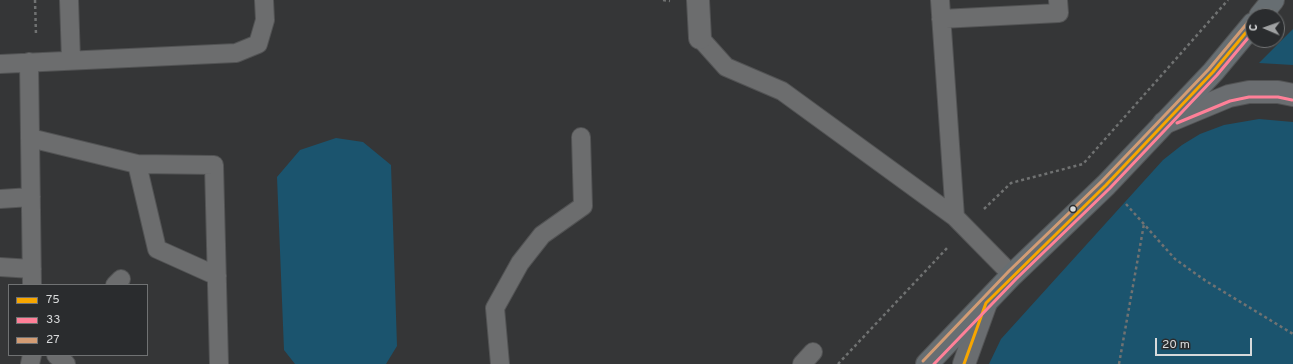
<!DOCTYPE html>
<meta charset="utf-8">
<style>
body{margin:0}
#map{position:relative;width:1293px;height:364px;overflow:hidden;background:#353637;font-family:Overpass,sans-serif}
canvas{display:block}
.legend{position:absolute;left:8px;top:284px;width:140px;height:72px;box-sizing:border-box;background:#2a2c2e;border:1px solid #707273;margin:0;padding:5px 7px;list-style:none;font-size:12px;color:#d8dadb}
.legend li{display:flex;align-items:center;gap:8px;height:20px}
.legend b{width:20px;border:1px solid #707273}
.north{position:absolute;left:1245px;top:8px;width:40px;height:40px;box-sizing:border-box;background:#2a2c2e;border:1px solid #707273;border-radius:50%;rotate:272deg;font-size:11px;font-weight:700;line-height:16px;text-align:center;color:#d8dadb}
.north::after{content:'';display:block;margin:auto;width:14px;height:18px;background:#9fa1a2;clip-path:polygon(50% 0,100% 100%,50% 72%,0 100%)}
.scale{position:absolute;left:1155px;top:338px;width:97px;height:18px;box-sizing:border-box;border:2px solid #d8dadb;border-top:0;padding-left:5px;font-size:12px;line-height:14px;white-space:nowrap;color:#d8dadb;-webkit-text-stroke:3px #2a2c2e;paint-order:stroke}
</style>
<div id="map">
<canvas width="1293" height="364"></canvas>
<ul class="legend">
<li><b style="height:5px;background:#f7a600"></b>75</li>
<li><b style="height:5px;background:#ff8098"></b>33</li>
<li><b style="height:5px;background:#d39c74"></b>27</li>
</ul>
<div class="north">С</div>
<div class="scale">20 m</div>
</div>
<script>
const ctx = document.querySelector('canvas').getContext('2d');
ctx.lineJoin = 'round';
function fill(path, color) { ctx.fillStyle = color; ctx.fill(path, 'evenodd'); }
const poly = rows => new Path2D(rows.map(r => 'M' + r).join(''));
function stroke(path, color, width, dash) { ctx.strokeStyle = color; ctx.lineWidth = width; ctx.lineCap = dash ? 'butt' : 'round'; ctx.setLineDash(dash || []); ctx.stroke(path); }
fill(poly([
 [1293,29,1293,65,1259,63],
 [1259,119,1293,122,1293,364,989,364,1001,339,1163,160,1182,145,1200,134,1224,125],
 [336,138,363,142,391,165,397,346,386,364,295,364,284,350,277,177,300,150]
]), '#1b546e');
const lane = poly([
 [69,0,71,60],
 [940,0,955,217],
 [941,19,1059,13,1058,0],
 [700,38,726,67,782,91,955,217,1012,275],
 [29,62,32,285],
 [0,64,236,53,258,44,265,20,264,0],
 [30,138,137,164,214,165,219,364],
 [137,164,157,249,217,276],
 [0,199,31,197],
 [0,267,32,269],
 [115,285,121,279],
 [56,355,66,364],
 [30,364,32,355],
 [500,364,495,308,520,263,542,235,583,206,581,137],
 [802,364,813,352]
]);
const street = poly([
 [698,0,700,38]
]);
const secondary = poly([
 [1164,123,1229,96,1249,92,1278,92,1293,95],
 [964,364,986,303]
]);
const primary = poly([
 [1260,16,1273,0],
 [927,364,1012,275,1106,185,1213,72,1253,24]
]);
stroke(lane, '#525354', 20);
stroke(street, '#525354', 24);
stroke(secondary, '#525354', 24);
stroke(primary, '#525354', 24);
stroke(poly([
 [35,0,36,35],
 [663,0,670,1],
 [1126,204,1175,259,1206,281,1293,334],
 [984,209,1011,183,1083,164,1228,0],
 [838,364,949,246],
 [1119,364,1144,224]
]), '#707272', 2.5, [3, 3]);
stroke(lane, '#6c6d6e', 18);
stroke(street, '#6c6d6e', 22);
stroke(secondary, '#6a6d70', 22);
stroke(primary, '#676e72', 22);
stroke(poly([
 [964,364,986,303,1106,185,1213,72,1253,24]
]), '#f7a600', 3);
stroke(poly([
 [1177,123,1230,101,1249,97,1278,97,1292,100],
 [934,364,1016,279,1110,188,1217,75,1253,32]
]), '#ff8098', 3);
stroke(poly([
 [923,361,1009,271,1102,181,1209,69,1249,21]
]), '#d39c74', 3);
for (const [x, y, r, color] of [
 [1073,209,3.5,"#d8dadb"]
]) { const dot = new Path2D(); dot.arc(x, y, r, 0, 2 * Math.PI); ctx.fillStyle = color; ctx.fill(dot); stroke(dot, '#2a2c2e', 1.5); }
</script>
